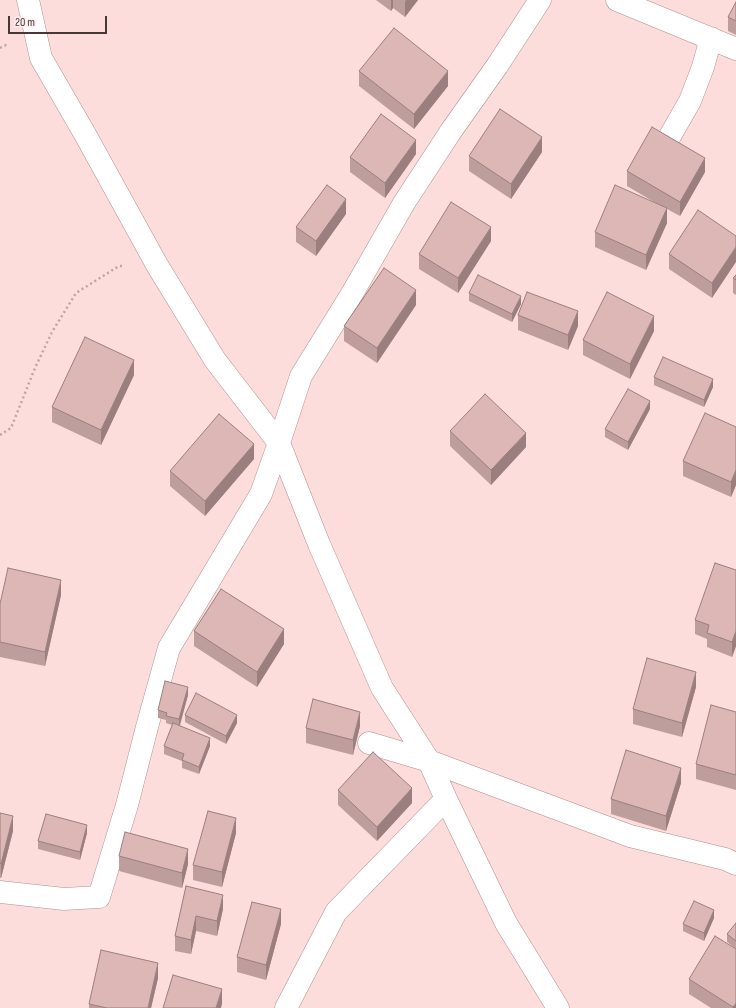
<!DOCTYPE html>
<style>
body{margin:0}
#map{position:relative;width:736px;height:1008px;overflow:hidden;background:#fddcdc;font-family:"Sofia Sans Condensed",sans-serif}
canvas{display:block}
.scale{position:absolute;left:8px;top:16px;width:99px;height:18px;box-sizing:border-box;border:2px solid #473737;border-top:0;padding-left:5px;font-size:12px;line-height:14px;white-space:nowrap;color:#473737;-webkit-text-stroke:3px #fee;paint-order:stroke}
</style>
<div id="map">
<canvas width="736" height="1008"></canvas>
<div class="scale">20 m</div>
</div>
<script>
const ctx = document.querySelector('canvas').getContext('2d');
ctx.lineJoin = 'round';
const poly = rows => new Path2D(rows.map(r => 'M' + r).join(''));
function stroke(path, color, width, dash) { ctx.strokeStyle = color; ctx.lineWidth = width; ctx.lineCap = dash ? 'butt' : 'round'; ctx.setLineDash(dash || []); ctx.stroke(path); }
function fill(path, color) { ctx.fillStyle = color; ctx.fill(path, 'evenodd'); }
const minor = poly([
 [28,0,41,58,86,136,157,265,215,360,279,443,301,376,353,292,404,203,451,131,497,66,540,0],
 [617,0,736,49],
 [670,136,690,101,703,67,711,38],
 [369,743,429,761,446,799],
 [0,892,64,899,99,897,127,805,147,727,169,648,261,494,279,443,319,544,382,688,429,761,630,836,725,859,736,864],
 [286,1008,336,912,446,799,506,923,558,1008]
]);
stroke(minor, '#b38d8d', 23);
stroke(poly([
 [0,48,6,45,8,46],
 [0,435,11,428,35,368,52,332,76,293,119,266,124,266]
]), '#bfa4a4', 2.5, [2, 3]);
stroke(minor, '#fff', 22);
fill(poly([
 [376,0,418,0,405,17,393,8,391,11],
 [736,2,736,35,728,31,728,17],
 [359,71,448,86,414,129,359,86],
 [542,152,511,199,469,171,469,156],
 [416,154,385,198,350,172,350,157],
 [627,171,705,172,680,216,667,209,667,223,646,270,595,247,595,232,661,206,627,186],
 [346,214,316,256,296,242,296,227],
 [736,236,712,298,669,269,669,254],
 [491,241,458,293,419,269,419,254],
 [736,275,736,295,733,293,733,278],
 [469,293,521,304,512,322,469,301],
 [416,305,377,363,344,341,344,326],
 [518,315,578,326,568,350,518,330],
 [654,331,630,379,583,355,583,340],
 [134,375,101,445,52,422,52,407],
 [654,377,713,387,704,407,654,385],
 [650,409,628,450,605,437,605,429],
 [736,427,736,485,731,497,683,476,683,461],
 [450,431,526,447,491,485,450,446],
 [254,459,205,516,170,486,170,471],
 [736,570,736,646,732,657,707,647,707,639,695,634,695,620],
 [61,595,45,666,0,657,0,604],
 [194,631,284,644,257,687,194,646],
 [696,687,682,737,633,724,633,709],
 [188,695,180,726,210,746,199,774,182,768,182,761,164,754,164,746,172,725,166,723,166,720,158,718,158,710],
 [736,712,736,790,696,779,696,764],
 [185,715,237,723,226,744,185,722],
 [360,726,353,755,306,743,306,728],
 [681,783,666,831,611,814,611,799],
 [338,790,412,803,377,841,338,805],
 [0,813,13,831,1,878,0,878],
 [87,833,80,860,38,849,38,841],
 [236,833,222,887,193,880,193,865],
 [119,856,188,864,182,888,119,871],
 [186,886,223,909,217,936,196,931,191,954,175,951,175,936],
 [714,918,704,941,683,931,683,924],
 [736,923,736,949,727,942,727,934],
 [281,924,266,980,237,972,237,957],
 [158,978,151,1008,89,1008,89,1004],
 [689,979,736,1008,711,1008,689,994]
]), '#be9d9d');
fill(poly([
 [391,0,393,0,393,8,391,11],
 [406,0,418,0,405,17,405,2],
 [448,71,448,86,414,129,414,114],
 [542,137,542,152,511,199,511,184],
 [416,140,416,154,385,198,385,183],
 [705,158,705,172,680,216,680,202],
 [346,199,346,214,316,256,316,241],
 [667,208,667,223,646,270,646,255],
 [491,227,491,241,458,293,458,278],
 [736,247,736,262,712,298,712,283],
 [416,290,416,305,377,363,377,348],
 [521,296,521,304,512,322,512,314],
 [578,311,578,326,568,350,568,335],
 [654,316,654,331,630,379,630,364],
 [134,360,134,375,101,445,101,430],
 [713,379,713,387,704,407,704,400],
 [650,401,650,409,628,450,628,442],
 [526,433,526,447,491,485,491,470],
 [254,444,254,459,205,516,205,501],
 [736,470,736,485,731,497,731,482],
 [61,580,61,595,45,666,45,652],
 [284,629,284,644,257,687,257,672],
 [736,631,736,646,732,657,732,642],
 [696,672,696,687,682,737,682,723],
 [188,687,188,695,179,727,179,719],
 [360,712,360,726,353,755,353,740],
 [237,715,237,723,226,744,226,736],
 [210,738,210,746,199,774,199,767],
 [681,768,681,783,666,831,666,816],
 [412,788,412,803,377,841,377,827],
 [13,816,13,831,1,878,1,864],
 [236,818,236,833,222,887,222,872],
 [87,825,87,833,80,860,80,852],
 [188,849,188,864,182,888,182,873],
 [223,895,223,909,217,936,217,921],
 [281,909,281,924,266,980,266,965],
 [714,910,714,918,704,941,704,933],
 [196,916,196,931,191,954,191,940],
 [158,963,158,978,151,1008,148,1008],
 [222,989,222,1004,221,1008,216,1008],
 [736,1003,736,1008,733,1008,733,1007]
]), '#9b7f7f');
const building = poly([
 [736,2,736,21,728,17,736,2],
 [394,28,448,71,414,114,359,71,394,28],
 [500,109,542,137,511,184,469,156,500,109],
 [381,114,416,140,385,183,350,157,381,114],
 [652,127,705,158,680,202,627,171,652,127],
 [327,185,346,199,316,241,296,227,327,185],
 [615,185,667,208,646,255,595,232,615,185],
 [451,202,491,227,458,278,419,254,451,202],
 [698,210,736,236,736,247,712,283,669,254,698,210],
 [384,268,416,290,377,348,344,326,384,268],
 [478,275,521,296,512,314,469,293,478,275],
 [736,275,736,280,733,278,736,275],
 [527,292,578,311,568,335,518,315,527,292],
 [607,292,654,316,630,364,583,340,607,292],
 [85,337,134,360,101,430,52,407,85,337],
 [663,357,713,379,704,400,654,377,663,357],
 [628,389,650,401,628,442,605,429,628,389],
 [485,394,526,433,491,470,450,431,485,394],
 [705,413,736,427,736,470,731,482,683,461,705,413],
 [219,414,254,444,205,501,170,471,219,414],
 [715,563,736,570,736,631,732,642,707,633,709,625,695,620,715,563],
 [8,568,61,580,45,652,0,642,0,604,8,568],
 [221,589,284,629,257,672,194,631,221,589],
 [647,658,696,672,682,723,633,709,647,658],
 [165,681,188,687,179,719,166,716,167,713,158,710,165,681],
 [196,693,237,715,226,736,185,715,196,693],
 [313,699,360,712,353,740,306,728,313,699],
 [711,705,736,712,736,775,696,764,711,705],
 [173,723,210,738,199,767,182,760,184,754,164,746,173,723],
 [626,750,681,768,666,816,611,799,626,750],
 [373,752,412,788,377,827,338,790,373,752],
 [208,811,236,818,222,872,193,865,208,811],
 [0,813,13,816,1,864,0,863,0,813],
 [46,814,87,825,80,852,38,841,46,814],
 [125,832,188,849,182,873,119,856,125,832],
 [186,886,223,895,217,921,196,916,191,940,175,936,186,886],
 [694,901,714,910,704,933,683,924,694,901],
 [252,902,281,909,266,965,237,957,252,902],
 [736,923,736,941,727,934,736,923],
 [715,936,736,949,736,1003,733,1007,689,979,715,936],
 [101,950,158,963,148,1008,107,1008,89,1004,101,950],
 [173,975,222,989,216,1008,163,1008,173,975]
]);
fill(building, '#ddb6b6');
stroke(building, '#9b7f7f', 1);
</script>
